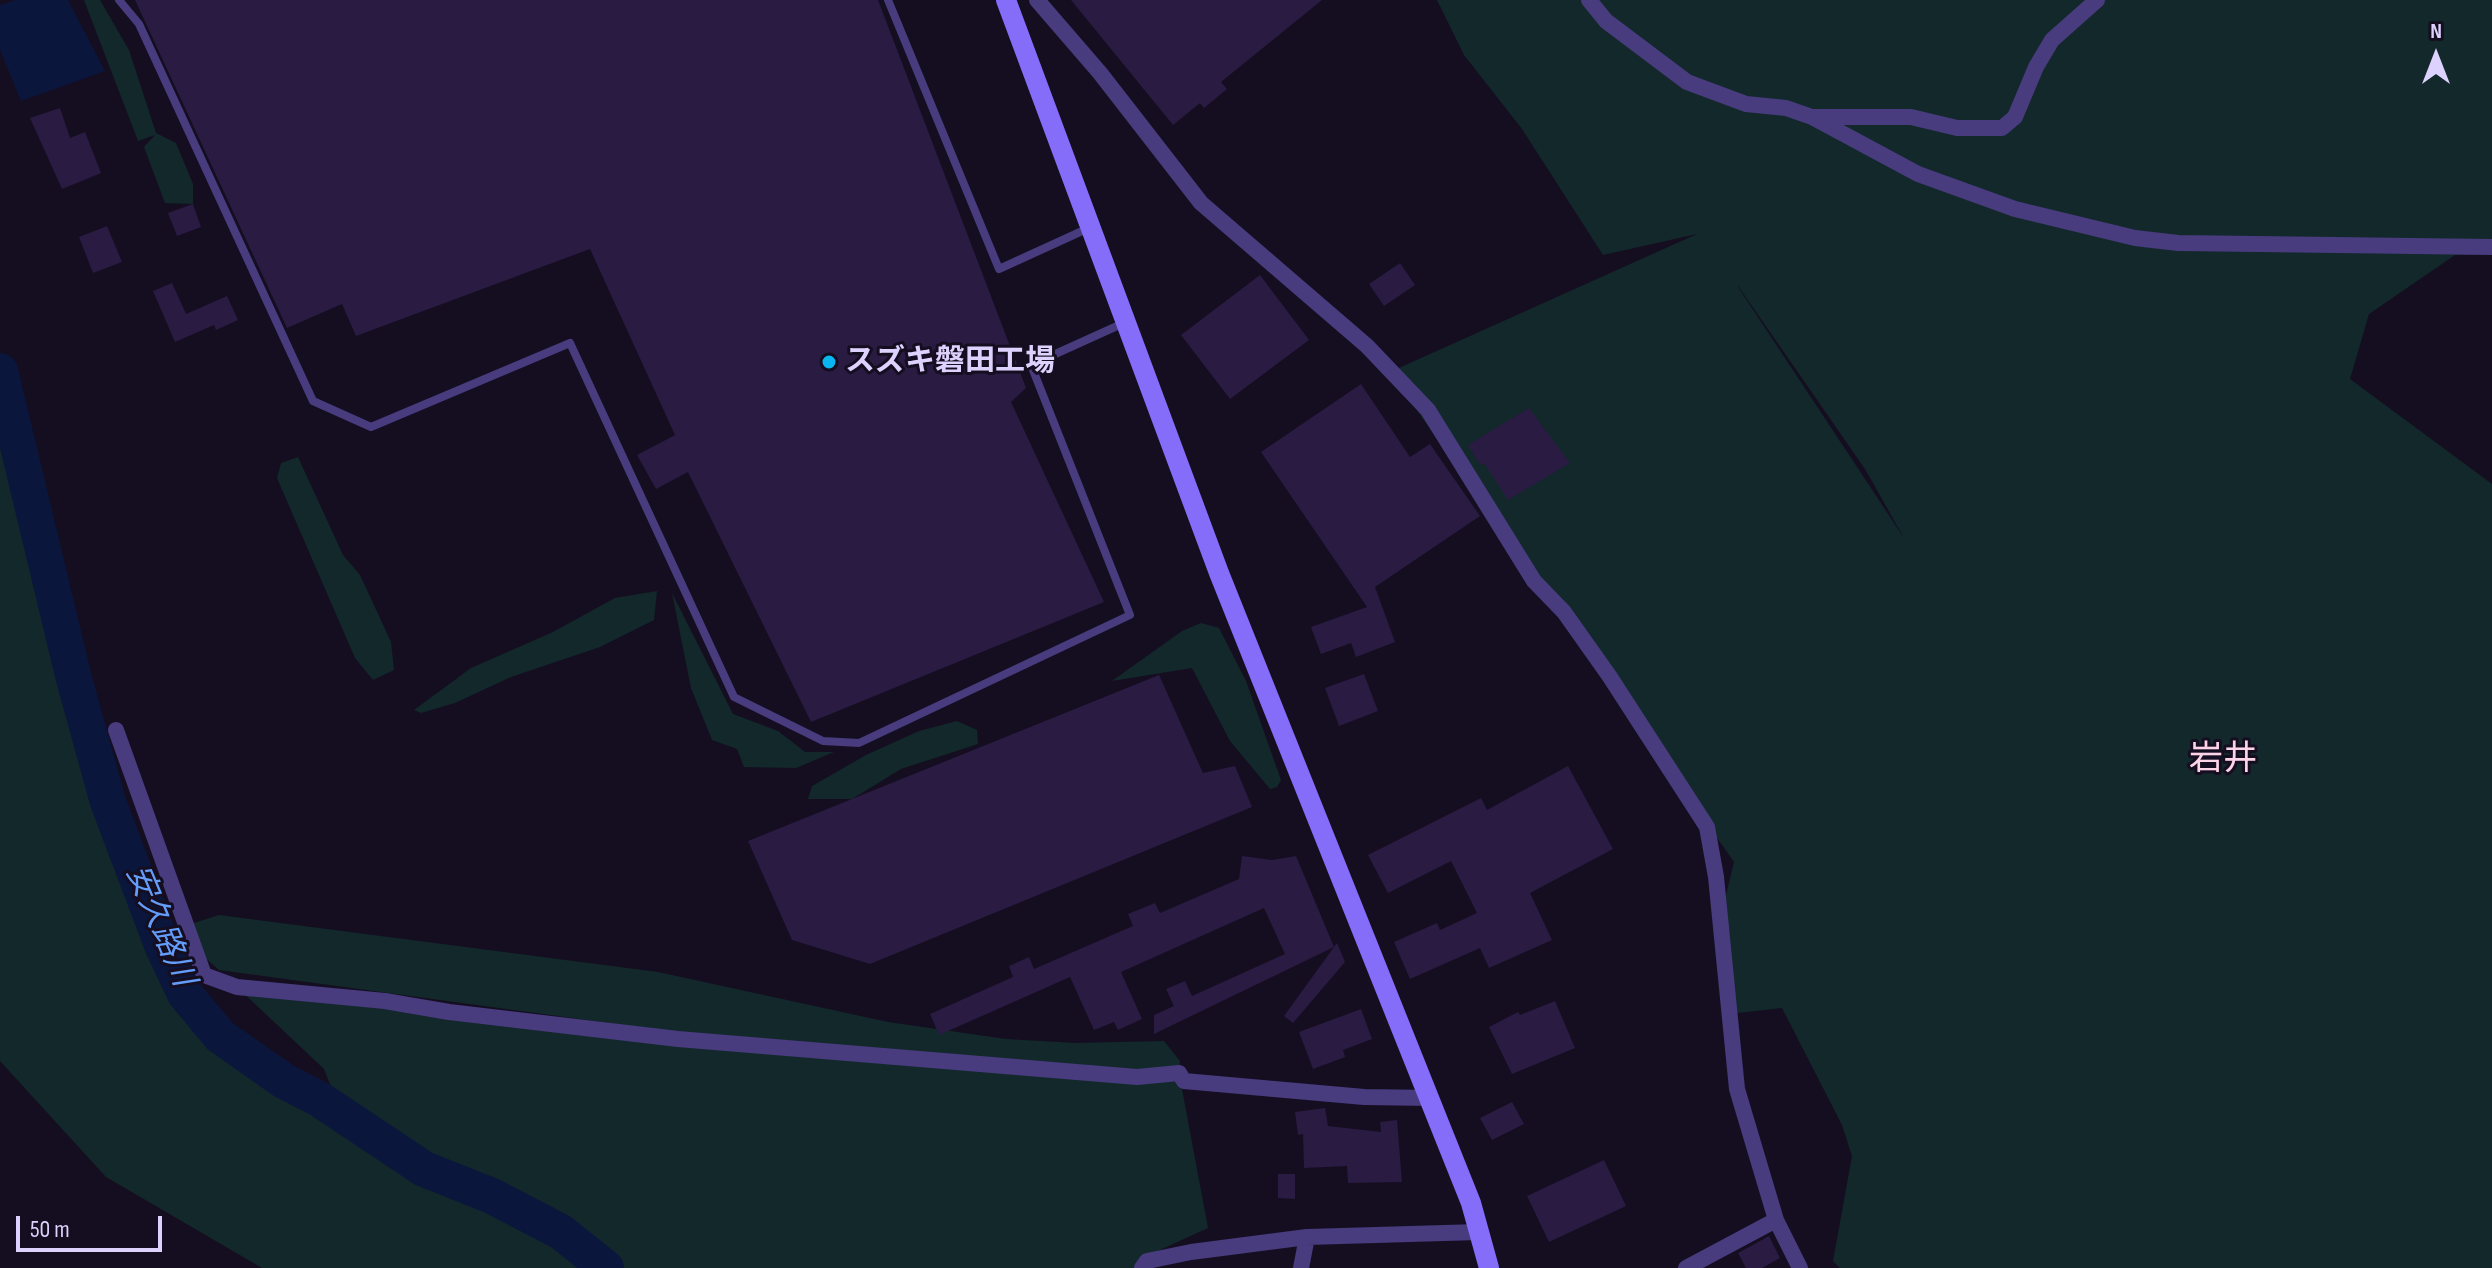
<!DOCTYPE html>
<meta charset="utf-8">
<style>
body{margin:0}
#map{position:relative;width:2492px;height:1268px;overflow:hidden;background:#150e21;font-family:"Sofia Sans Condensed",sans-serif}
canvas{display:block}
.north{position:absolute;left:2396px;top:16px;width:80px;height:80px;-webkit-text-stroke:6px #150e21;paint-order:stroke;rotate:0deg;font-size:22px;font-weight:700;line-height:32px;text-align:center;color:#ddd1fd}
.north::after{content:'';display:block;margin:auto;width:28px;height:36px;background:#ddd1fd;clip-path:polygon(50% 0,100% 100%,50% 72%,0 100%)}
.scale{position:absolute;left:16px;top:1216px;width:146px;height:36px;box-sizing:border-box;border:4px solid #ddd1fd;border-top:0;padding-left:10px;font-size:24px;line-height:28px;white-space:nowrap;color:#ddd1fd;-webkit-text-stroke:6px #150e21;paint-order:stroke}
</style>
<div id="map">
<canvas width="2492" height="1268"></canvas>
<div class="north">N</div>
<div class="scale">50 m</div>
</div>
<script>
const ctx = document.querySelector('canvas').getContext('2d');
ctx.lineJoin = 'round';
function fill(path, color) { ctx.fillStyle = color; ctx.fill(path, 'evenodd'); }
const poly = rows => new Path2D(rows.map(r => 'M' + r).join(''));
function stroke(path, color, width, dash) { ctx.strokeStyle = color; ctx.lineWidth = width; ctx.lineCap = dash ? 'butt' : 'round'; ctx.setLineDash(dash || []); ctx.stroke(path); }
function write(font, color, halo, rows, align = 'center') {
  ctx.font = font + ' "Sofia Sans Condensed","Noto Sans JP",sans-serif'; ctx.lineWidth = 6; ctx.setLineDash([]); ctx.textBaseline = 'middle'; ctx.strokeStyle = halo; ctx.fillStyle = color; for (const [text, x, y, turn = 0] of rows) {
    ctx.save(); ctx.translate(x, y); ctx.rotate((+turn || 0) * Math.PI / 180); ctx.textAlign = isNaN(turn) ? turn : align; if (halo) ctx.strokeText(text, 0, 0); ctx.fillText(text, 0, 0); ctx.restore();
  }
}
fill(poly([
 [84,0,100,0,129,50,156,133,176,143,193,184,193,204,165,203,144,147,155,135,138,141],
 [1437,0,2492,0,2492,255,2455,255,2369,314,2350,379,2492,484,2492,1268,1840,1268,1833,1261,1852,1156,1842,1125,1782,1008,1737,1013,1724,903,1734,862,1390,372,1697,234,1603,255,1522,129,1464,55],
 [1738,286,1865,469,1904,538,1738,287],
 [0,429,150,950,234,1046,391,1150,550,1235,593,1268,262,1268,106,1177,0,1061],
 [298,457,343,555,360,575,391,642,394,670,373,680,355,658,277,478,281,463],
 [657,591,654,620,600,647,511,677,455,703,421,713,414,710,471,668,553,632,615,598],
 [672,593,733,714,778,731,805,752,834,752,796,768,744,767,737,749,712,740,691,688],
 [1201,623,1219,628,1246,681,1281,780,1277,787,1270,789,1230,741,1192,668,1112,681,1182,631],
 [957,721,977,730,978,744,901,769,852,799,808,799,812,786,866,755,919,731],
 [219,915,658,972,888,1022,1006,1039,1076,1043,1164,1041,1180,1061,1179,1073,1208,1228,1149,1255,1136,1268,624,1268,584,1230,429,1158,336,1099,324,1069,237,987,764,1044,219,970,185,940,194,923]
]), '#12282b');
fill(poly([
 [16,0,68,0,105,71,21,101,0,50,0,5]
]), '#0b163d');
stroke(poly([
 [0,371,74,679,108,802,162,945,185,994,220,1036,284,1081,319,1099,424,1169,492,1196,561,1232,606,1268]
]), '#0b163d', 36);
fill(poly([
 [135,0,878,0,1026,388,1011,402,1104,602,811,722,688,472,656,489,637,455,675,435,590,249,356,336,342,304,287,328],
 [1071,0,1322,0,1221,82,1227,89,1204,108,1200,103,1173,125],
 [60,108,70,138,85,132,101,173,62,189,30,118],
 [193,204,201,227,177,236,168,213],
 [107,226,122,262,93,273,79,237],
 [1400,263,1415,285,1384,306,1369,284],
 [1260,275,1309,340,1230,399,1181,335],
 [172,283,186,314,227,296,238,320,216,330,214,325,175,342,153,291],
 [1361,384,1410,457,1430,444,1480,516,1375,587,1395,642,1356,657,1351,643,1321,654,1311,627,1367,607,1261,452],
 [1529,408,1570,463,1508,500,1484,463,1480,465,1468,445],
 [1364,674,1378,711,1339,726,1325,688],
 [1159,675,1203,773,1235,766,1252,807,870,964,792,940,748,841],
 [1568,766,1613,849,1530,893,1552,940,1489,968,1480,948,1410,979,1394,942,1437,923,1440,930,1477,913,1451,861,1388,893,1368,855,1481,798,1487,810],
 [1242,856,1272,860,1296,856,1334,947,1337,943,1345,962,1293,1023,1284,1016,1334,947,1154,1034,1154,1015,1174,1006,1166,989,1185,981,1192,996,1285,954,1264,908,1121,972,1142,1019,1118,1030,1114,1022,1094,1030,1070,977,939,1035,930,1014,1013,977,1009,966,1029,957,1034,969,1133,926,1128,914,1155,903,1160,913,1239,879],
 [1555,1001,1575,1048,1512,1074,1489,1027,1518,1012,1520,1015],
 [1361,1009,1372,1039,1343,1050,1345,1057,1313,1069,1299,1032],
 [1512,1102,1524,1124,1492,1140,1480,1118],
 [1325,1108,1328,1126,1381,1132,1380,1122,1397,1120,1402,1182,1348,1183,1347,1166,1304,1168,1303,1134,1298,1135,1295,1112],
 [1604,1160,1626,1206,1549,1242,1527,1196],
 [1278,1174,1295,1174,1295,1199,1278,1198],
 [1769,1236,1780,1258,1762,1268,1746,1268,1738,1253]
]), '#291b42');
stroke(poly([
 [119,0,139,24,313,401,371,427,570,343,734,697,823,741,859,743,1130,615,1031,365,1126,322],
 [888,0,999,269,1091,227]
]), '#483b7e', 8);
stroke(poly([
 [1037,0,1100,73,1201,203,1367,346,1428,410,1534,581,1564,612,1610,677,1707,827,1716,877,1737,1089,1776,1220,1800,1268],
 [1589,0,1606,21,1687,82,1746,104,1786,108,1812,117,1918,174,2015,209,2135,238,2178,243,2492,247],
 [1813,117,1911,117,1957,128,2002,128,2015,117,2036,67,2052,40,2097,0],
 [116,730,204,975,237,987,385,1001,449,1012,678,1039,1137,1077,1179,1073,1184,1081,1364,1097,1430,1098],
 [1142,1268,1147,1261,1191,1252,1307,1237,1479,1232],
 [1301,1268,1307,1237],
 [1686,1268,1776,1220]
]), '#483b7e', 16);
stroke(poly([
 [1006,0,1219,573,1471,1203,1489,1268]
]), '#856cf9', 20);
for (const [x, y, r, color] of [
 [829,362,8,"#0ab6f0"]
]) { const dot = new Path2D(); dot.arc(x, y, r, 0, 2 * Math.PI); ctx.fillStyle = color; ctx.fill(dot); stroke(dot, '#150e21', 3); }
write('bold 30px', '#ddd1fd', '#150e21', [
 ["スズキ磐田工場",845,362]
], 'left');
write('italic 32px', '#639cf9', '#150e21', [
 ["安久路川",159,926,67]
]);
write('34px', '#fdd3e7', '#150e21', [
 ["岩井",2223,760]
]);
</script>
